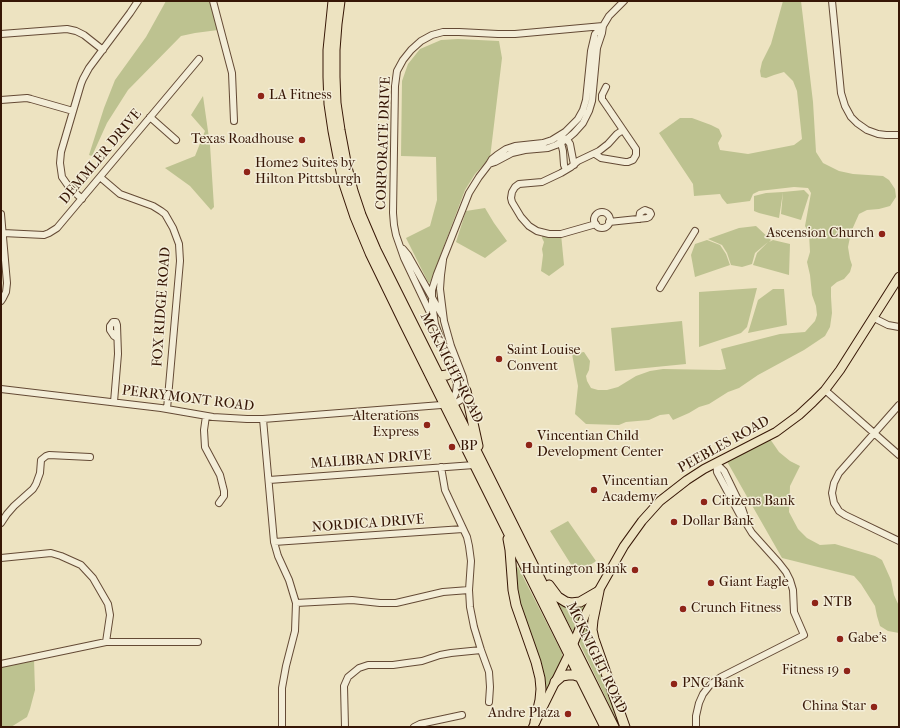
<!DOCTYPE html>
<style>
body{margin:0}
#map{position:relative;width:900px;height:728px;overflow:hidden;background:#ede3c1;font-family:"IM FELL French Canon",serif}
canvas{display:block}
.frame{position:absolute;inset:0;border:2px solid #371706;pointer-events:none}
</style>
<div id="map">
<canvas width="900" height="728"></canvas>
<div class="frame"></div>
</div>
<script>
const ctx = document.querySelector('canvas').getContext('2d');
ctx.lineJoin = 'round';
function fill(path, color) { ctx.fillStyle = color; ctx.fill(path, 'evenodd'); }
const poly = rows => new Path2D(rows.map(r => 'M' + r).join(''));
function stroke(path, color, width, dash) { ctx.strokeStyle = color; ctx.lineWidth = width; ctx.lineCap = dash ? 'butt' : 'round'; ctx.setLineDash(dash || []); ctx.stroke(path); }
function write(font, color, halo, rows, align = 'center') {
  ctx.font = font + ' "IM FELL French Canon",serif'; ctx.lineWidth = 3; ctx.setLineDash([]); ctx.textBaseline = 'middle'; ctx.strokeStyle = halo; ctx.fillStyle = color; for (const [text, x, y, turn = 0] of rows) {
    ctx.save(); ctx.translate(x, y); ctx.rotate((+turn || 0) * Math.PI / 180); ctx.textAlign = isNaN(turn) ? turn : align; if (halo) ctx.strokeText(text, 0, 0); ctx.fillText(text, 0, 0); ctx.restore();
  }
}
fill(poly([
 [166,1,211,1,218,30,195,33,181,36,128,90,107,123,92,156,89,155,104,108,115,80,146,37],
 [783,1,801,1,813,102,816,152,823,163,839,171,853,174,883,176,889,180,895,189,896,197,890,206,879,209,867,210,859,214,851,232,848,247,850,259,852,265,850,272,844,279,837,282,831,287,831,297,832,313,830,327,825,336,804,350,758,375,739,388,728,392,709,404,699,407,689,413,673,420,669,414,660,415,649,420,626,422,619,425,586,424,575,414,578,386,572,354,584,352,590,361,589,370,586,376,587,381,591,388,598,390,607,390,618,387,636,376,650,371,663,369,720,370,726,369,721,349,780,334,805,332,815,321,817,315,816,306,812,295,810,275,807,262,810,252,809,233,805,226,811,193,808,188,794,187,759,191,753,194,750,201,727,204,722,198,720,194,694,196,693,184,659,133,680,118,692,118,711,125,719,129,722,136,718,143,720,150,748,154,794,145,802,139,797,91,793,81,784,72,774,75,766,78,761,77,760,71,762,62,771,44],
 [458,39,499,41,502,58,490,158,475,174,465,190,430,283,428,282,406,238,430,226,437,200,436,157,401,156,402,81,408,64,420,49,441,40],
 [203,96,210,145,214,207,211,210,190,186,165,168,195,156,205,131,191,115],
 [804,190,809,195,801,220,781,214,783,192],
 [783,192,779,218,759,213,754,211,754,196,766,193],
 [485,208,494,223,507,241,485,258,456,242,466,211],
 [756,226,771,240,769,242,773,240,790,244,789,275,753,265,757,253,768,242,755,253,752,264,742,267,731,265,727,253,722,245,708,239,739,228],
 [542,233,561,234,564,265,549,276,541,271,543,255,542,249,544,242,542,238],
 [707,240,720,245,726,254,730,265,695,277,691,255,695,244],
 [757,288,747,327,741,333,699,347,699,292],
 [773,289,784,289,787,325,748,333,758,300],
 [682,321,686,364,615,371,611,328],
 [768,436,779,452,790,461,800,466,790,486,789,512,798,529,807,538,820,545,835,544,875,556,882,560,891,580,894,595,899,606,899,633,888,631,880,626,877,616,875,606,861,584,854,576,782,558,725,458],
 [568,521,596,561,577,574,550,531],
 [518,567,562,653,562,658,544,696,519,603,515,569],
 [560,602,587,602,574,631,572,630,558,603],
 [591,613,620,727,579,642],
 [34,659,35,690,30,709,27,717,11,727,1,727,1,666]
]), '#bdc290');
const minor = poly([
 [213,1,232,73,234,121],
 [832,1,841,93,845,106,851,117,857,123,867,130,878,134,886,135,899,135],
 [1,34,67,29,76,31,84,35,103,50],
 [1,100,27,98,31,99,73,111],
 [150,117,176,140],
 [564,138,568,141,570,144,574,165],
 [560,139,563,151,564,165,566,170],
 [595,154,601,158,625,162,628,162,633,160,636,155,636,149,602,99,602,95,606,87],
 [489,164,495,162,512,153,525,150,548,148,556,145,567,139,574,133,583,123,589,111,592,101,597,48,602,33,603,26],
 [100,177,120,194,153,206,161,211,165,214,173,228,179,244,180,261,167,409],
 [82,199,69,187,62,177,60,163,61,152,81,84,83,79,89,68,130,13,138,1],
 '594 220a8 8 0 1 1 16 0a8 8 0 1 1-16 0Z',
 [1,214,7,283,6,292,3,298,1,301],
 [609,222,647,218,649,217,651,214,650,212,645,210,643,211,640,213,639,219],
 [596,224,561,234,549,234,537,231,529,226,521,217,512,202,511,198,512,192,515,187,519,184,542,182,561,173,571,167,578,161,599,151,608,144,617,134,623,130],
 [3,233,44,235,49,233,57,228,199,59],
 [403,249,408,255,442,315],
 [660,288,695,231],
 [432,317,404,258,396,235,394,225,393,213,395,86,397,71,403,60,411,50,421,41,432,35,443,32,459,32,498,34,515,34,603,26],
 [874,318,888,325,899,327],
 [1,389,161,408,213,417,247,419,263,419,454,404,464,398,465,396,466,391,463,377,451,346,444,321,440,289,441,275,443,260],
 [825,390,899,455],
 [114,402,118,354,117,325,116,322,113,322,110,326,110,330,114,336,117,338],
 [450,403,452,401,456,392,457,383,435,324,432,304,432,290,437,274,469,193,479,177,489,164,492,159,497,155,506,149,515,146,543,143,552,140,565,132,578,119,583,110,586,100,591,51,595,34,603,26,609,16,624,1],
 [899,405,839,473,834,483,832,493,834,503,836,506,839,511,845,515,899,541],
 [206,416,204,430,205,447,220,475,224,491,224,496,219,503],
 [263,419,274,542,278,556,289,580,296,603,295,631,286,666,282,688,282,727],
 [716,463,724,471,742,508,744,514,744,520],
 [441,467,445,490,467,537,469,546,471,561,469,590,470,607,474,627,481,650,489,672,490,687,489,702],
 [269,480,474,465],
 [1,523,7,514,14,506,33,489,36,484,40,473,41,460,46,456,49,455,90,457],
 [274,542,463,529],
 [1,558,51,553,61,556,81,565,93,578,108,604,110,615,106,642],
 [296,603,352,600,380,603,396,603,443,592,469,590],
 [1,664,106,642,198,642],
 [345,727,344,686,348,677,359,668,368,665,393,665,407,663,422,661,440,655,451,653,481,650],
 [414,727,420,724,462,715],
 [696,727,696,716,699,703,703,694,710,685,721,677,804,635,794,612,793,590,790,580,786,572,779,563,752,533,744,520,740,515,717,472,716,463]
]);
const major = poly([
 [533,727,569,654,586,613,624,546,642,521,660,501,687,480,704,469,776,432,799,415,813,402,825,390,840,370,899,277]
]);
const highway = poly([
 [333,1,328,50,328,77,329,104,333,131,338,157,343,181,355,217,370,253,404,323,605,727],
 [340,1,337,24,335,50,335,77,336,103,340,130,347,167,353,191,361,215,376,250,614,727],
 [440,376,447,375,453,371],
 [466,391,478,446],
 [508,539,510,550,513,590,516,605,536,662,540,678,541,689,540,700,535,722],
 [549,585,558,597,566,602,571,603,580,602,599,591],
 [599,591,593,620,592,630,594,639,625,727],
 [555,682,562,676,568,675,574,675,580,677]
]);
stroke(minor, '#644a35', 8);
stroke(major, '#371706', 10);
stroke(highway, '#371706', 11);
stroke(minor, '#f3edd7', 6);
stroke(major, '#ede3c1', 8);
stroke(highway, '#ede3c1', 9);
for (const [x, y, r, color] of [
 [261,96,4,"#8f2418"],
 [302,140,4,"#8f2418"],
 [247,172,4,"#8f2418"],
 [882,234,4,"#8f2418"],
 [499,359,4,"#8f2418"],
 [427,425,4,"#8f2418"],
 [529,445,4,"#8f2418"],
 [452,447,4,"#8f2418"],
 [594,490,4,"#8f2418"],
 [704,502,4,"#8f2418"],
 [674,522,4,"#8f2418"],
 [635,570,4,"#8f2418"],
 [711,583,4,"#8f2418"],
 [815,603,4,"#8f2418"],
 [683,609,4,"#8f2418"],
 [840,639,4,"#8f2418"],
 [847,671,4,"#8f2418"],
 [674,684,4,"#8f2418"],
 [874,707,4,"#8f2418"],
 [568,714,4,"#8f2418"]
]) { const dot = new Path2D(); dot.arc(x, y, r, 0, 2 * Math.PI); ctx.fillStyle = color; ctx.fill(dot); stroke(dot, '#f3edd7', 1.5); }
write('14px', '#371706', '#f3edd7', [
 ["LA Fitness",269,96],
 ["Texas Roadhouse",294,140,"right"],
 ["Home2 Suites by",255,164],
 ["Hilton Pittsburgh",255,180],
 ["Ascension Church",874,234,"right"],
 ["Saint Louise",507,351],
 ["Convent",507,367],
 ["Alterations",419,417,"right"],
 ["Express",419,433,"right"],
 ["Vincentian Child",537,437],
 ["Development Center",537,453],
 ["BP",460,447],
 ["Vincentian",602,482],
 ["Academy",602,498],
 ["Citizens Bank",712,502],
 ["Dollar Bank",682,522],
 ["Huntington Bank",627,570,"right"],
 ["Giant Eagle",719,583],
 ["NTB",823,603],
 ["Crunch Fitness",691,609],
 ["Gabe's",848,639],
 ["Fitness 19",839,671,"right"],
 ["PNC Bank",682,684],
 ["China Star",866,707,"right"],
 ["Andre Plaza",560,714,"right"]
], 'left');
write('14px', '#371706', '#f3edd7', [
 ["CORPORATE DRIVE",384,143,-88],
 ["DEMMLER DRIVE",101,157,-50],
 ["FOX RIDGE ROAD",162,307,-86],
 ["MCKNIGHT ROAD",451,368,63],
 ["PERRYMONT ROAD",188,399,7],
 ["PEEBLES ROAD",724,445,-29],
 ["MALIBRAN DRIVE",371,460,-4],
 ["NORDICA DRIVE",368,524,-4],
 ["MCKNIGHT ROAD",596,658,64]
]);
</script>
